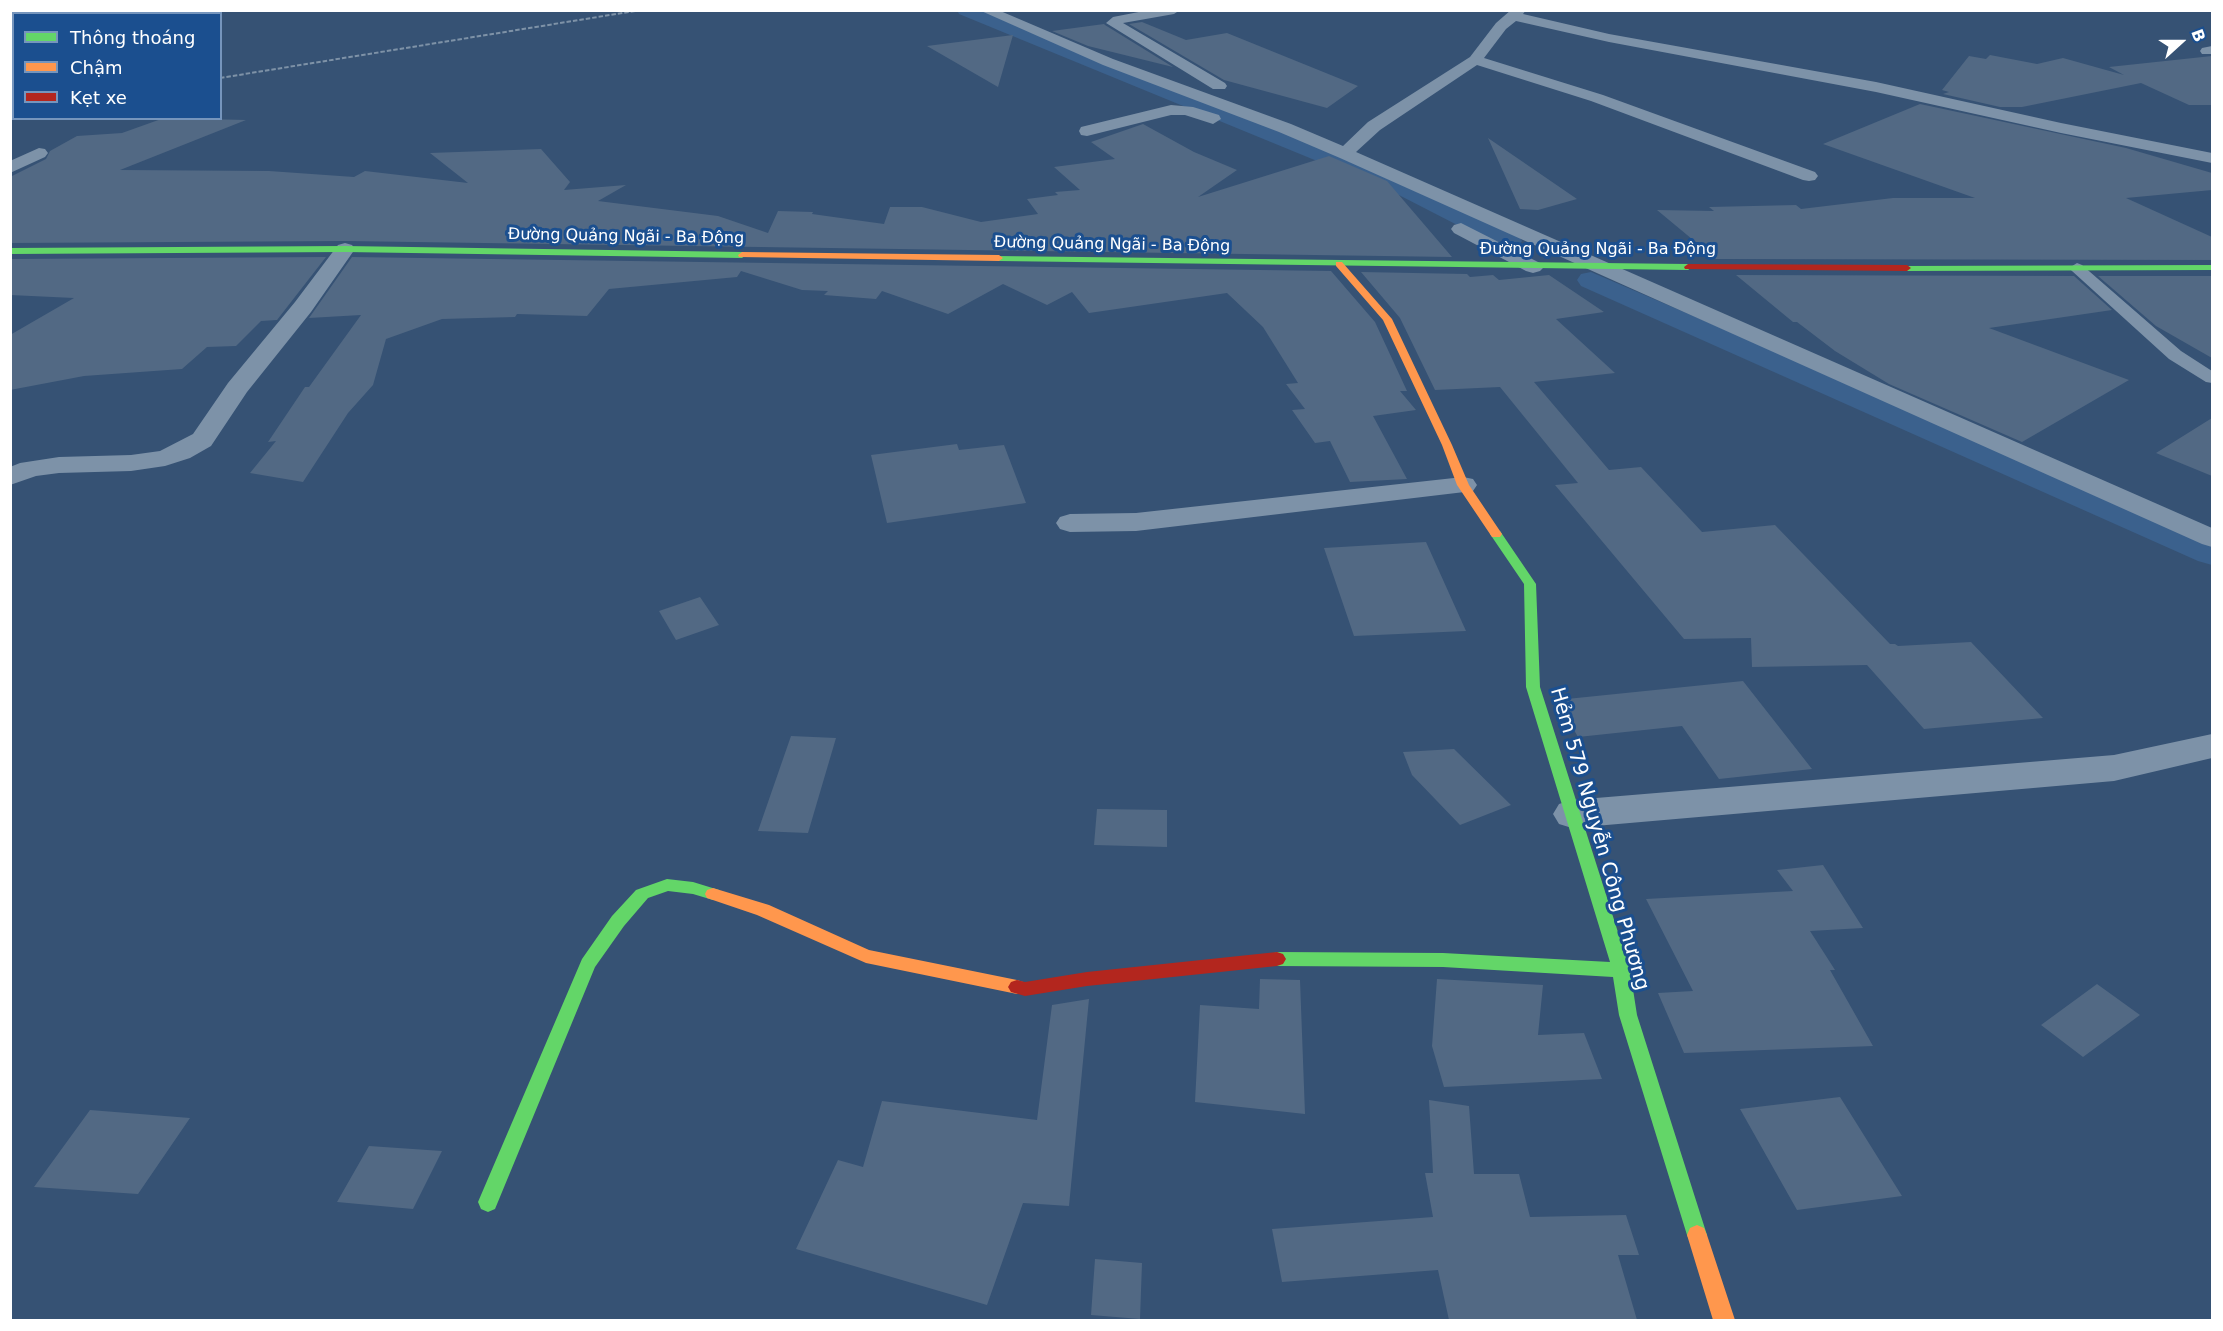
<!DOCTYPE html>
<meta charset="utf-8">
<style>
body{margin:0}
#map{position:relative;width:2223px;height:1331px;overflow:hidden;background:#365274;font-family:"DejaVu Sans",sans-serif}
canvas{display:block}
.frame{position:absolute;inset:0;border:12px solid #fff;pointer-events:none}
.legend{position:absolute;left:12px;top:12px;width:210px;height:108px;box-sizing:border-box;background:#1b4f8f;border:2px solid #7695bc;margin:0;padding:8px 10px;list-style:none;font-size:18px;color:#fff}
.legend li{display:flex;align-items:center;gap:12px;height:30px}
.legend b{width:30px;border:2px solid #7695bc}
.north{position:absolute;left:2151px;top:12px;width:60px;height:60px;-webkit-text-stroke:4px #1b4f8f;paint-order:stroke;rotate:69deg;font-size:16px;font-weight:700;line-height:24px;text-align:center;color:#fff}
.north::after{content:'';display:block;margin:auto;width:21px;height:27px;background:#fff;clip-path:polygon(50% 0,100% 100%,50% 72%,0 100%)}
</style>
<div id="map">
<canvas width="2223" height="1331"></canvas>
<div class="frame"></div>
<ul class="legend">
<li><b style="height:8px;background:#63d668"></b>Thông thoáng</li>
<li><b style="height:8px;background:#ff974d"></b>Chậm</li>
<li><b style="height:8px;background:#b3261e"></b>Kẹt xe</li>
</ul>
<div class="north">B</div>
</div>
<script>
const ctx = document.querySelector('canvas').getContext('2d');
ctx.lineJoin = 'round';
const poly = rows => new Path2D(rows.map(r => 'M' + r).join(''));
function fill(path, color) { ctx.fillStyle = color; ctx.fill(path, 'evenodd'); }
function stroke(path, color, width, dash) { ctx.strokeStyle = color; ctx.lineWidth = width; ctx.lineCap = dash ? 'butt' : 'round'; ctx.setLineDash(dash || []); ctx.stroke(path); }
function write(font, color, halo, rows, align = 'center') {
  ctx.font = font + ' "DejaVu Sans",sans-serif'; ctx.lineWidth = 6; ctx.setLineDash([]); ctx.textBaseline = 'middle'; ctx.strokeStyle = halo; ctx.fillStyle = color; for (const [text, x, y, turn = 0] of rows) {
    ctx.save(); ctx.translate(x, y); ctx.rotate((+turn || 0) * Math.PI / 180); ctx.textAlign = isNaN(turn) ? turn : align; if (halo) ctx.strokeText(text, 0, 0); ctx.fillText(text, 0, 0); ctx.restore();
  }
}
fill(poly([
 [957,10,982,10,1413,183,1518,235,1522,241,1518,247,1509,249,1500,247,1395,193,959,14,957,10],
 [1591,272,2212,539,2212,565,2198,561,1581,286,1577,280,1581,274,1591,272]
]), '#3b618d');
fill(poly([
 [1142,22,1186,40,1227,33,1358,86,1327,108,1224,80,1129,24],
 [1104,24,1105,25,1173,67,1088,46,1052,31],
 [1013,35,998,87,927,46],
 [1990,55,2037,64,2063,58,2124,75,2109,67,2212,56,2212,105,2189,105,2141,83,2022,107,2000,107,1943,94,1949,92,1942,90,1969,56,1986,59],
 [1920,104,2126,148,2212,173,2212,190,2126,198,2212,237,2212,260,1716,259,1657,210,1714,211,1709,207,1796,205,1801,209,1893,198,1975,198,1823,144],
 [164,118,246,120,120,170,269,171,354,177,365,171,468,183,430,153,541,149,570,182,564,190,626,185,598,201,718,216,768,233,778,211,813,212,812,214,884,224,890,207,922,207,981,222,1038,214,1027,199,1058,195,1055,192,1080,190,1054,167,1115,159,1091,142,1143,124,1194,152,1237,170,1198,197,1329,156,1387,181,1452,257,345,241,10,243,10,177,46,159,50,151,77,136,122,133],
 [1488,138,1577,199,1538,210,1520,209],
 [326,257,277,320,261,321,236,346,207,347,182,369,84,376,10,390,10,335,74,298,10,295,10,259],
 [352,257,1331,271,1375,322,1407,391,1400,391,1416,410,1373,416,1407,479,1350,482,1330,441,1315,443,1292,410,1305,409,1286,384,1298,383,1263,327,1227,293,1089,313,1072,292,1047,305,1003,284,948,314,882,291,876,299,824,295,828,291,802,290,741,271,737,277,609,289,587,316,517,314,515,317,442,319,386,339,373,385,348,413,303,482,250,473,276,441,268,442,305,387,309,387,361,315,309,318],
 [1361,272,1467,274,1470,277,1493,275,1499,280,1549,275,1604,312,1556,319,1615,373,1534,382,1609,470,1641,467,1702,532,1775,525,1890,644,1895,644,1898,646,1971,642,2043,718,1924,729,1867,665,1752,667,1751,638,1684,639,1555,485,1578,483,1500,387,1435,390,1400,318],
 [1736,275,2074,276,2112,310,1989,328,2129,380,2022,442,1889,384,1835,351,1797,322,1793,322],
 [2098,276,2212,276,2212,358,2156,326],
 [2212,418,2212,476,2156,453],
 [957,444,959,450,1004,445,1026,503,887,523,871,455],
 [1426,542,1466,631,1354,636,1324,548],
 [700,597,719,625,676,640,659,611],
 [1743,681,1812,769,1719,779,1682,726,1578,737,1557,700],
 [791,736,836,738,808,833,758,831],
 [1454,749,1511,805,1460,825,1412,775,1403,752],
 [1097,809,1167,810,1167,847,1094,845],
 [1823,865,1863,928,1810,931,1835,970,1830,970,1873,1046,1684,1053,1658,993,1693,991,1646,899,1793,891,1777,870],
 [1260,979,1300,980,1305,1114,1195,1102,1200,1005,1259,1009],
 [1437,979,1543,985,1538,1035,1584,1033,1602,1079,1444,1087,1432,1046],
 [2097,984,2140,1015,2083,1057,2041,1025],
 [1089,999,1069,1206,1023,1203,987,1305,796,1249,838,1160,863,1167,882,1101,1037,1120,1052,1005],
 [1840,1097,1902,1196,1797,1210,1740,1109],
 [1429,1100,1469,1106,1474,1174,1519,1174,1530,1217,1626,1215,1639,1255,1618,1255,1637,1320,1449,1320,1438,1270,1282,1282,1272,1229,1433,1217,1425,1173,1433,1173],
 [90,1110,190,1118,138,1194,34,1187],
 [369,1146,442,1151,413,1209,337,1202],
 [1095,1259,1142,1263,1140,1319,1091,1315]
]), '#526984');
fill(poly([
 [2077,263,2082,265,2181,351,2212,371,2212,383,2206,382,2169,359,2072,271,2069,268,2077,263]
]), '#7d92a8');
fill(poly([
 [979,10,998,10,1113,59,1291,124,1343,146,1368,122,1470,57,1496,23,1511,10,1526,10,1523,14,1609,34,1876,82,2061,123,2212,153,2212,163,2061,133,1876,92,1609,42,1516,21,1506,29,1484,58,1603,95,1815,172,1818,176,1815,180,1809,181,1803,180,1591,101,1477,65,1380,130,1356,152,2212,528,2212,547,2202,544,1340,158,1279,132,1103,65,979,10],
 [1149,10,1180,10,1174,14,1123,23,1225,83,1227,86,1225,89,1213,89,1106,23,1113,17,1149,10],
 [2212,46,2212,54,2202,54,2200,51,2202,48,2212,46],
 [1171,105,1193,107,1219,115,1221,119,1213,124,1185,115,1171,115,1087,136,1081,135,1079,131,1081,127,1171,105],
 [39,148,45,149,48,153,45,157,10,173,10,161,39,148],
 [1461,223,1540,263,1544,267,1540,271,1533,273,1526,271,1454,233,1451,229,1454,225,1461,223],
 [345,243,352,245,355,249,311,312,247,392,211,446,190,458,165,466,131,471,59,473,36,476,10,485,10,467,20,463,59,457,131,455,160,451,193,434,228,383,295,302,338,245,345,243],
 [1463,477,1473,479,1477,485,1473,491,1136,531,1070,532,1060,529,1056,523,1060,517,1070,514,1136,513,1463,477],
 [2212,734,2212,758,2114,781,1572,828,1559,824,1553,814,1559,804,1572,800,2114,755,2212,734]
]), '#7d92a8');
fill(poly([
 [345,246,742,252,746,255,742,258,345,252,10,254,10,248,345,246],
 [996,256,1688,264,1692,267,1688,270,999,261,995,258,996,256],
 [1904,266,2212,265,2212,270,1907,271,1904,270,1904,266],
 [1496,530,1500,531,1536,584,1540,687,1630,970,1637,1015,1707,1235,1704,1242,1697,1245,1690,1242,1687,1235,1619,1015,1613,977,1443,967,1277,966,1271,964,1268,959,1271,954,1277,952,1443,953,1610,962,1526,687,1524,584,1490,534,1496,530],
 [667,879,693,882,719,890,721,894,719,898,713,900,693,894,668,891,648,898,624,926,595,967,495,1209,488,1212,481,1209,478,1202,582,959,612,916,636,890,667,879]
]), '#63d668');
fill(poly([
 [742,252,999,255,1003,258,999,261,739,257,738,255,742,252],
 [1336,262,1342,262,1392,319,1452,445,1469,485,1502,534,1500,537,1492,537,1457,485,1442,445,1383,320,1336,266,1336,262],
 [713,888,769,905,869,950,1017,980,1023,982,1026,987,1023,992,1017,994,866,963,757,915,707,898,705,894,707,890,713,888],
 [1697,1225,1704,1228,1707,1235,1735,1320,1713,1320,1687,1235,1690,1228,1697,1225]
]), '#ff974d');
fill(poly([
 [1688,264,1907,265,1911,268,1907,271,1685,269,1684,267,1688,264],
 [1277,952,1283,954,1286,959,1283,964,1277,966,1087,986,1025,996,1011,992,1008,987,1011,982,1017,980,1025,982,1087,972,1277,952]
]), '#b3261e');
stroke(poly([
 [220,78,641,10],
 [10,111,14,111]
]), '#7e92a7', 2, [4.5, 2]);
write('16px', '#fff', '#1b4f8f', [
 ["Đường Quảng Ngãi - Ba Động",626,237,1],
 ["Đường Quảng Ngãi - Ba Động",1112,245,1],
 ["Đường Quảng Ngãi - Ba Động",1598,250]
]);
write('20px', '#fff', '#1b4f8f', [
 ["Hẻm 579 Nguyễn Công Phương",1599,839,74]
]);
</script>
